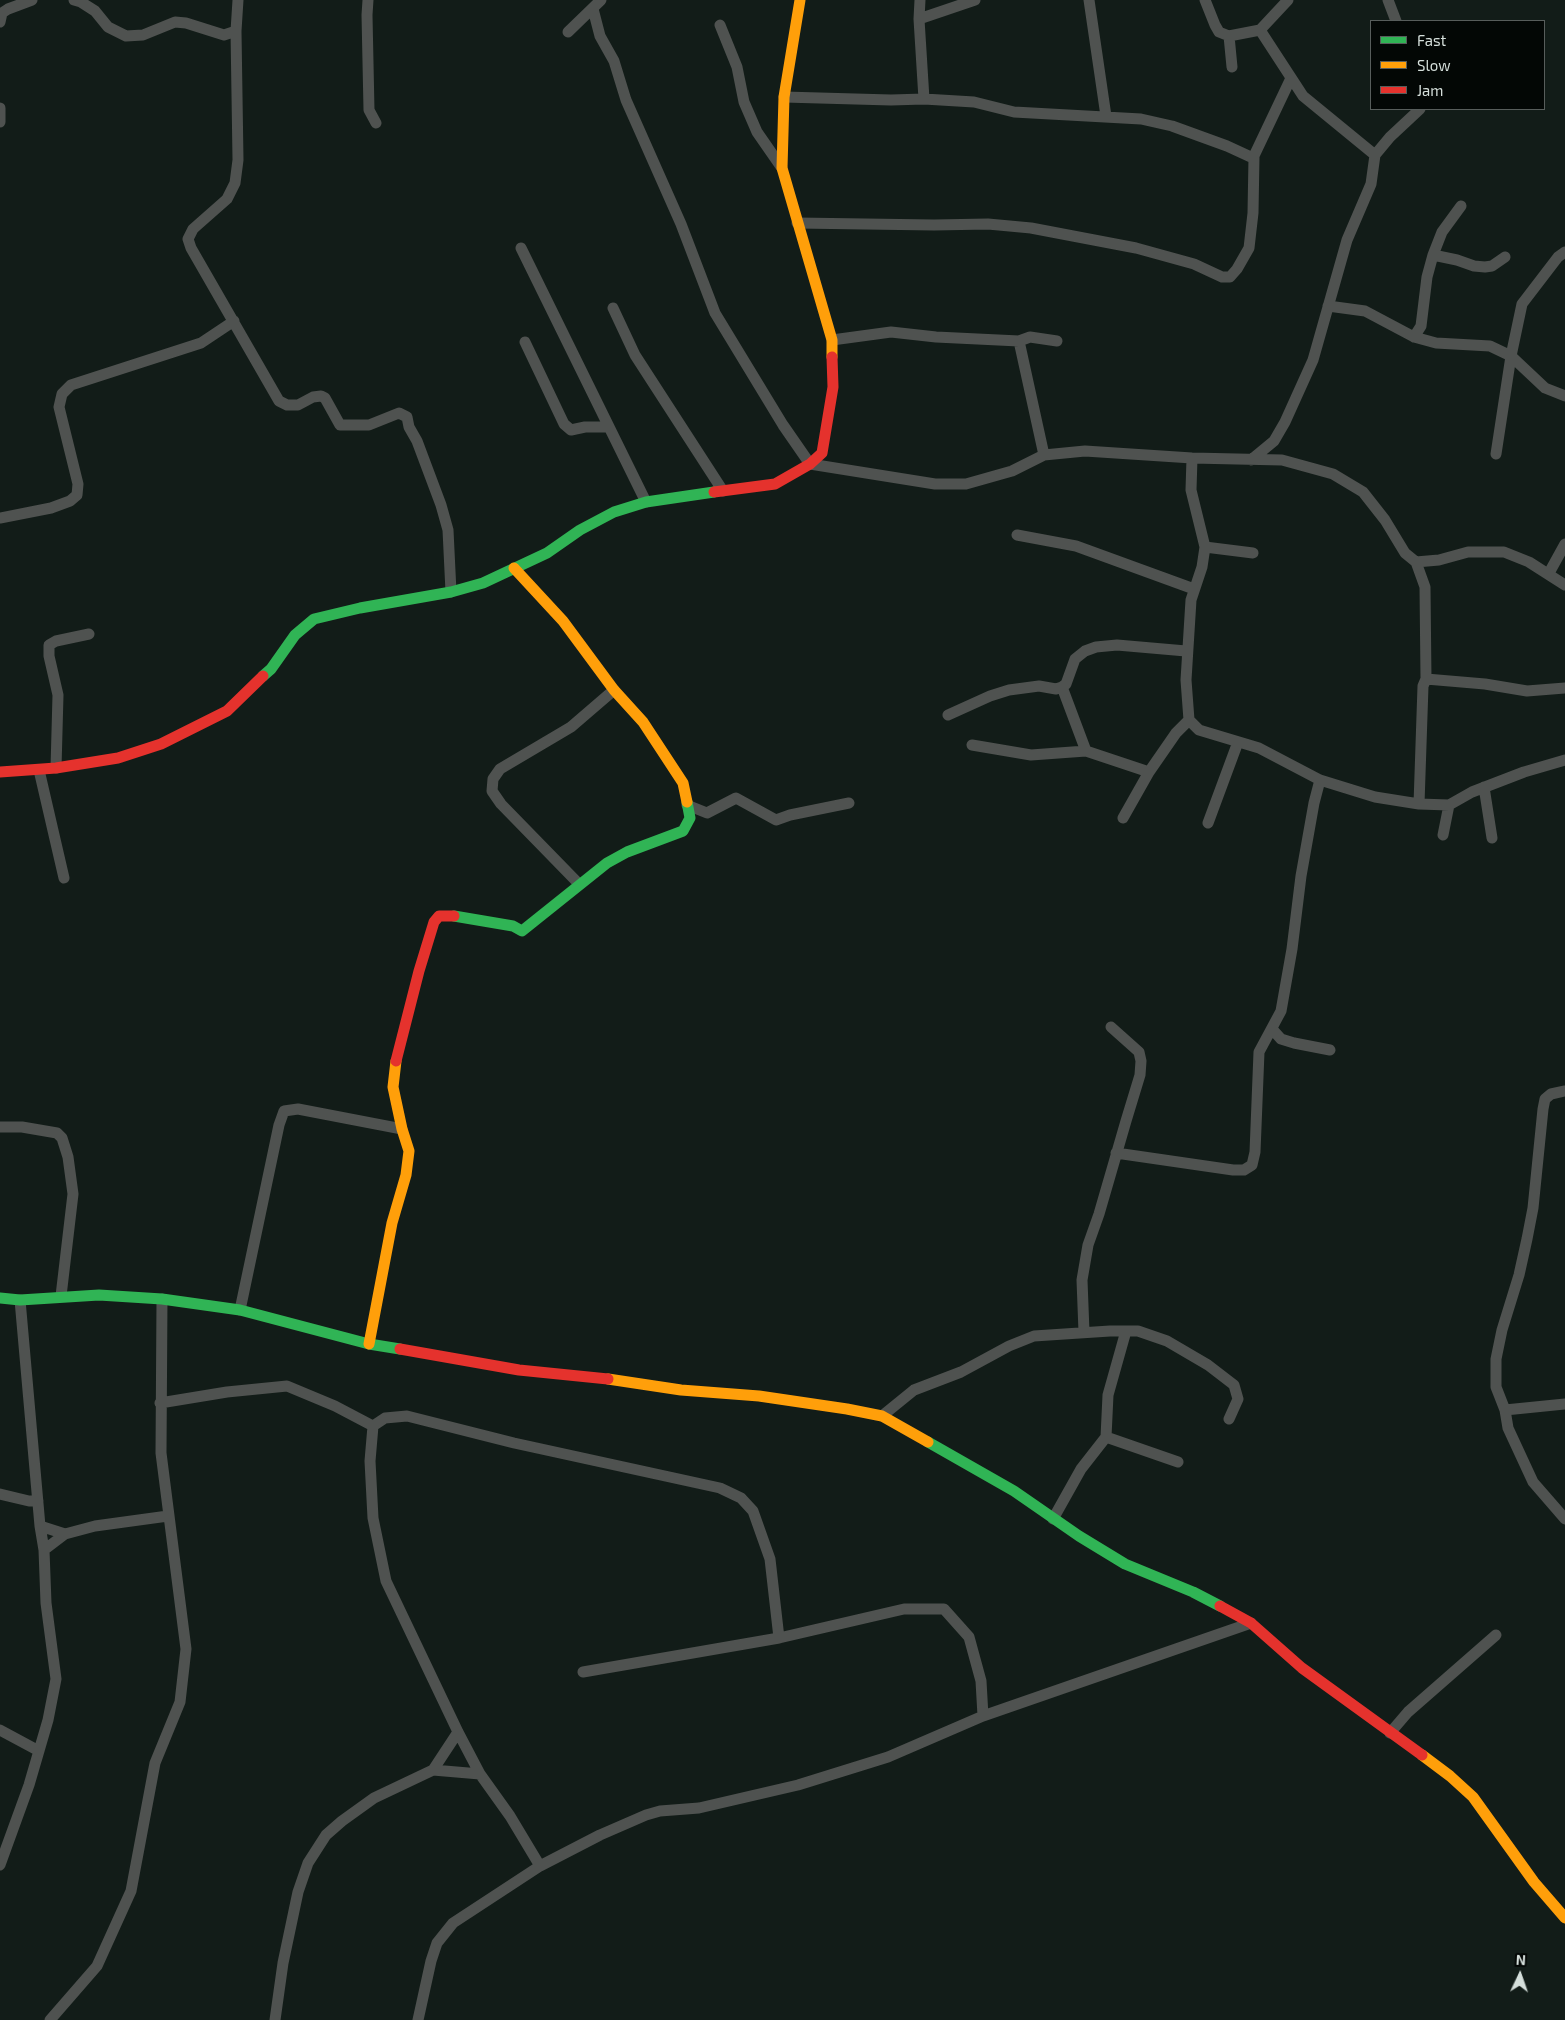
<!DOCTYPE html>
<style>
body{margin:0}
#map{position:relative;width:1565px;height:2020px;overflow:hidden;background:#121c18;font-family:"Exo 2",sans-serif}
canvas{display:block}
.legend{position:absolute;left:1370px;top:20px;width:175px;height:90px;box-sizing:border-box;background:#030705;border:1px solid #575d5b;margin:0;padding:6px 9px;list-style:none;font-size:15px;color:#d5dfdb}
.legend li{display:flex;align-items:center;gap:10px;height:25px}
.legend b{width:25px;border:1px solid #575d5b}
.north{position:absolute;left:1495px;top:1950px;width:50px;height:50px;-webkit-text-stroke:4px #030705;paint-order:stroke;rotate:3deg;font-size:14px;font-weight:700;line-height:20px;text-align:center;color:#d5dfdb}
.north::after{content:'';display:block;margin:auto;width:18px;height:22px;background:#d5dfdb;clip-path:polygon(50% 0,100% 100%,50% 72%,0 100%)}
</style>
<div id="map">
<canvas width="1565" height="2020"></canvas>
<ul class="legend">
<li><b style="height:6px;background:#30b455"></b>Fast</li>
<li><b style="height:6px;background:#ff9f0a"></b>Slow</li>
<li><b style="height:6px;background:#e5322d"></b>Jam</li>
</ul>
<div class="north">N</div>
</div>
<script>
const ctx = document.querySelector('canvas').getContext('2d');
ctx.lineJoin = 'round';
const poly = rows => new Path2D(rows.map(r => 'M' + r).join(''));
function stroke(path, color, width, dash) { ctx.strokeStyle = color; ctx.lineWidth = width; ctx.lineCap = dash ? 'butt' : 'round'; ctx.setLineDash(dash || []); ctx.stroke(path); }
stroke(poly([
 [74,0,81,2,95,11,108,27,126,36,143,35,175,22,186,23,224,35,236,31],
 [238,0,236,31,238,160,235,183,227,199,193,229,188,239,191,248,279,401,287,405,298,405,313,397,321,396,325,398,340,425,369,425,399,413,407,417,409,427,417,441,441,505,448,530,451,592],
 [368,0,367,15,369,110,376,123],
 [920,0,919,19,924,99],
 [1089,0,1106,116],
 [1205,0,1215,25,1219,32,1229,36,1260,30,1288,0],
 [1388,0,1396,21],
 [593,9,600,36,614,61,626,100,681,224,715,313,783,425,810,464,935,484,966,484,1012,471,1044,455,1085,451,1192,458,1282,460,1333,474,1363,492,1385,520,1405,553,1416,562,1439,560,1468,552,1504,552,1529,562,1565,585],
 [919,19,975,0],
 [0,22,2,13,8,9,32,0],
 [720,25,737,67,744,102,757,132,782,168],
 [1260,30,1303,96,1375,155],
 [568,32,601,0],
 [1229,36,1232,67],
 [784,97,891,100,924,99,974,102,1014,112,1141,119,1172,126,1227,146,1253,158,1291,78],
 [0,108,0,122],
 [797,223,934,225,988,224,1031,228,1136,248,1194,264,1222,277,1230,277,1237,269,1249,248,1253,213,1254,157],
 [521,248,646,502],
 [1433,255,1457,260,1474,266,1485,267,1492,266,1505,257],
 [1328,306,1365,311,1414,337,1436,343,1490,346,1511,356,1545,388,1565,396],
 [613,308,635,355,723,491],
 [1414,337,1421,326,1427,277,1433,255,1442,232,1461,206],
 [832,340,891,332,936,337,1019,341,1030,337,1057,341],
 [1019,341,1044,455],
 [525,342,564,424,571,430,585,427,608,427],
 [1496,454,1511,356,1522,304,1558,257,1565,252],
 [1192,458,1191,490,1205,547,1202,567,1191,600,1186,680,1189,720,1199,730,1259,748,1320,780,1375,797,1419,804,1449,805,1472,792,1524,772,1565,760],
 [1251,460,1274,441,1285,422,1313,360,1347,240,1371,184,1375,155,1390,137,1420,109],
 [0,518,51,508,70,501,77,495,78,484,59,407,62,394,71,385,201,343,234,321],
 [1017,535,1076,546,1194,589],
 [1205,547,1253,553],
 [1416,562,1425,587,1426,679,1423,686,1419,804],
 [1549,573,1565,544],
 [1426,679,1485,684,1527,691,1565,688],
 [1062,687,1086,751],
 [948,715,990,696,1009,690,1039,686,1056,689,1062,687,1066,684,1075,659,1085,651,1096,647,1117,645,1186,651],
 [972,745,1031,755,1086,751,1149,772],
 [56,768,58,695,49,656,49,645,56,641,89,634],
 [39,770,64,878],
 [1484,787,1492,838],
 [687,805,707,813,736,798,776,820,790,815,849,803],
 [1123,818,1149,772,1176,733,1189,720],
 [1208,823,1238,742],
 [1443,835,1449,805],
 [579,884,501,804,492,791,493,779,500,769,571,727,614,690],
 [1272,1029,1281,1039,1294,1043,1330,1050],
 [1565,1091,1551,1094,1545,1099,1543,1109,1533,1208,1527,1239,1519,1275,1502,1330,1496,1359,1496,1387,1505,1410,1508,1428,1533,1482,1565,1519],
 [0,1127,22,1127,57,1133,62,1138,68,1157,73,1194,61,1296],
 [1116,1153,1233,1170,1244,1170,1252,1165,1255,1152,1259,1052,1281,1011,1292,949,1301,876,1314,803,1320,780],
 [240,1310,279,1125,284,1111,298,1109,402,1129],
 [1084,1332,1082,1280,1088,1245,1099,1214,1126,1121,1140,1075,1141,1061,1139,1052,1111,1027],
 [160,1403,227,1392,287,1386,335,1406,373,1426],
 [1505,1410,1565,1404],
 [882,1416,914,1390,961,1372,1009,1346,1034,1336,1110,1331,1138,1331,1167,1341,1208,1365,1234,1385,1238,1399,1229,1419],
 [1106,1437,1178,1462],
 [0,1494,29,1501,38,1501],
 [1053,1519,1081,1469,1106,1437,1108,1395,1126,1331],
 [40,1526,65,1534],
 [44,1550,65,1534,95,1526,168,1516],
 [583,1672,779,1638,904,1609,944,1609,969,1637,981,1681,983,1716],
 [0,1730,39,1751],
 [1390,1733,1408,1712,1496,1635],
 [433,1770,480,1774],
 [0,1865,29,1785,48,1720,56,1679,46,1603,44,1550,40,1526,20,1300],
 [540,1866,510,1816,480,1774,458,1732,386,1581,373,1518,370,1461,373,1426,385,1418,407,1416,514,1443,720,1488,741,1498,753,1511,770,1559,779,1638],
 [50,2020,97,1966,131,1891,155,1763,180,1702,186,1649,161,1453,162,1299],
 [275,2020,283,1963,298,1892,308,1863,326,1835,342,1821,374,1798,433,1770,458,1732],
 [418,2020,431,1961,437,1943,453,1923,540,1866,600,1835,646,1815,660,1811,699,1808,798,1785,888,1757,983,1716,1251,1623]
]), '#4f5250', 11);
stroke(poly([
 [263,676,271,669,295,635,314,619,360,608,451,592,483,583,547,553,580,530,614,512,646,502,714,492],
 [454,916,513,926,522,931,607,863,627,852,683,831,690,818,687,802],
 [0,1298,20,1300,99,1295,162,1299,240,1310,369,1344,400,1349],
 [928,1442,1014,1491,1079,1536,1125,1564,1193,1592,1220,1606]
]), '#30b455', 11);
stroke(poly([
 [800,0,784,97,782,168,832,340,832,357],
 [514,568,563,621,614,690,643,722,683,783,687,802],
 [369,1344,392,1223,406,1175,409,1151,402,1129,393,1087,396,1061],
 [608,1379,681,1390,759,1396,847,1409,882,1416,928,1442],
 [1422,1755,1450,1776,1473,1797,1534,1882,1565,1918]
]), '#ff9f0a', 11);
stroke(poly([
 [714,492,775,484,810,464,822,453,833,387,832,357],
 [0,772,56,768,118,758,161,744,227,711,263,676],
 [396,1061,419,971,434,922,439,916,454,916],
 [400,1349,519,1370,608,1379],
 [1220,1606,1251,1623,1302,1668,1422,1755]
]), '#e5322d', 11);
</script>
